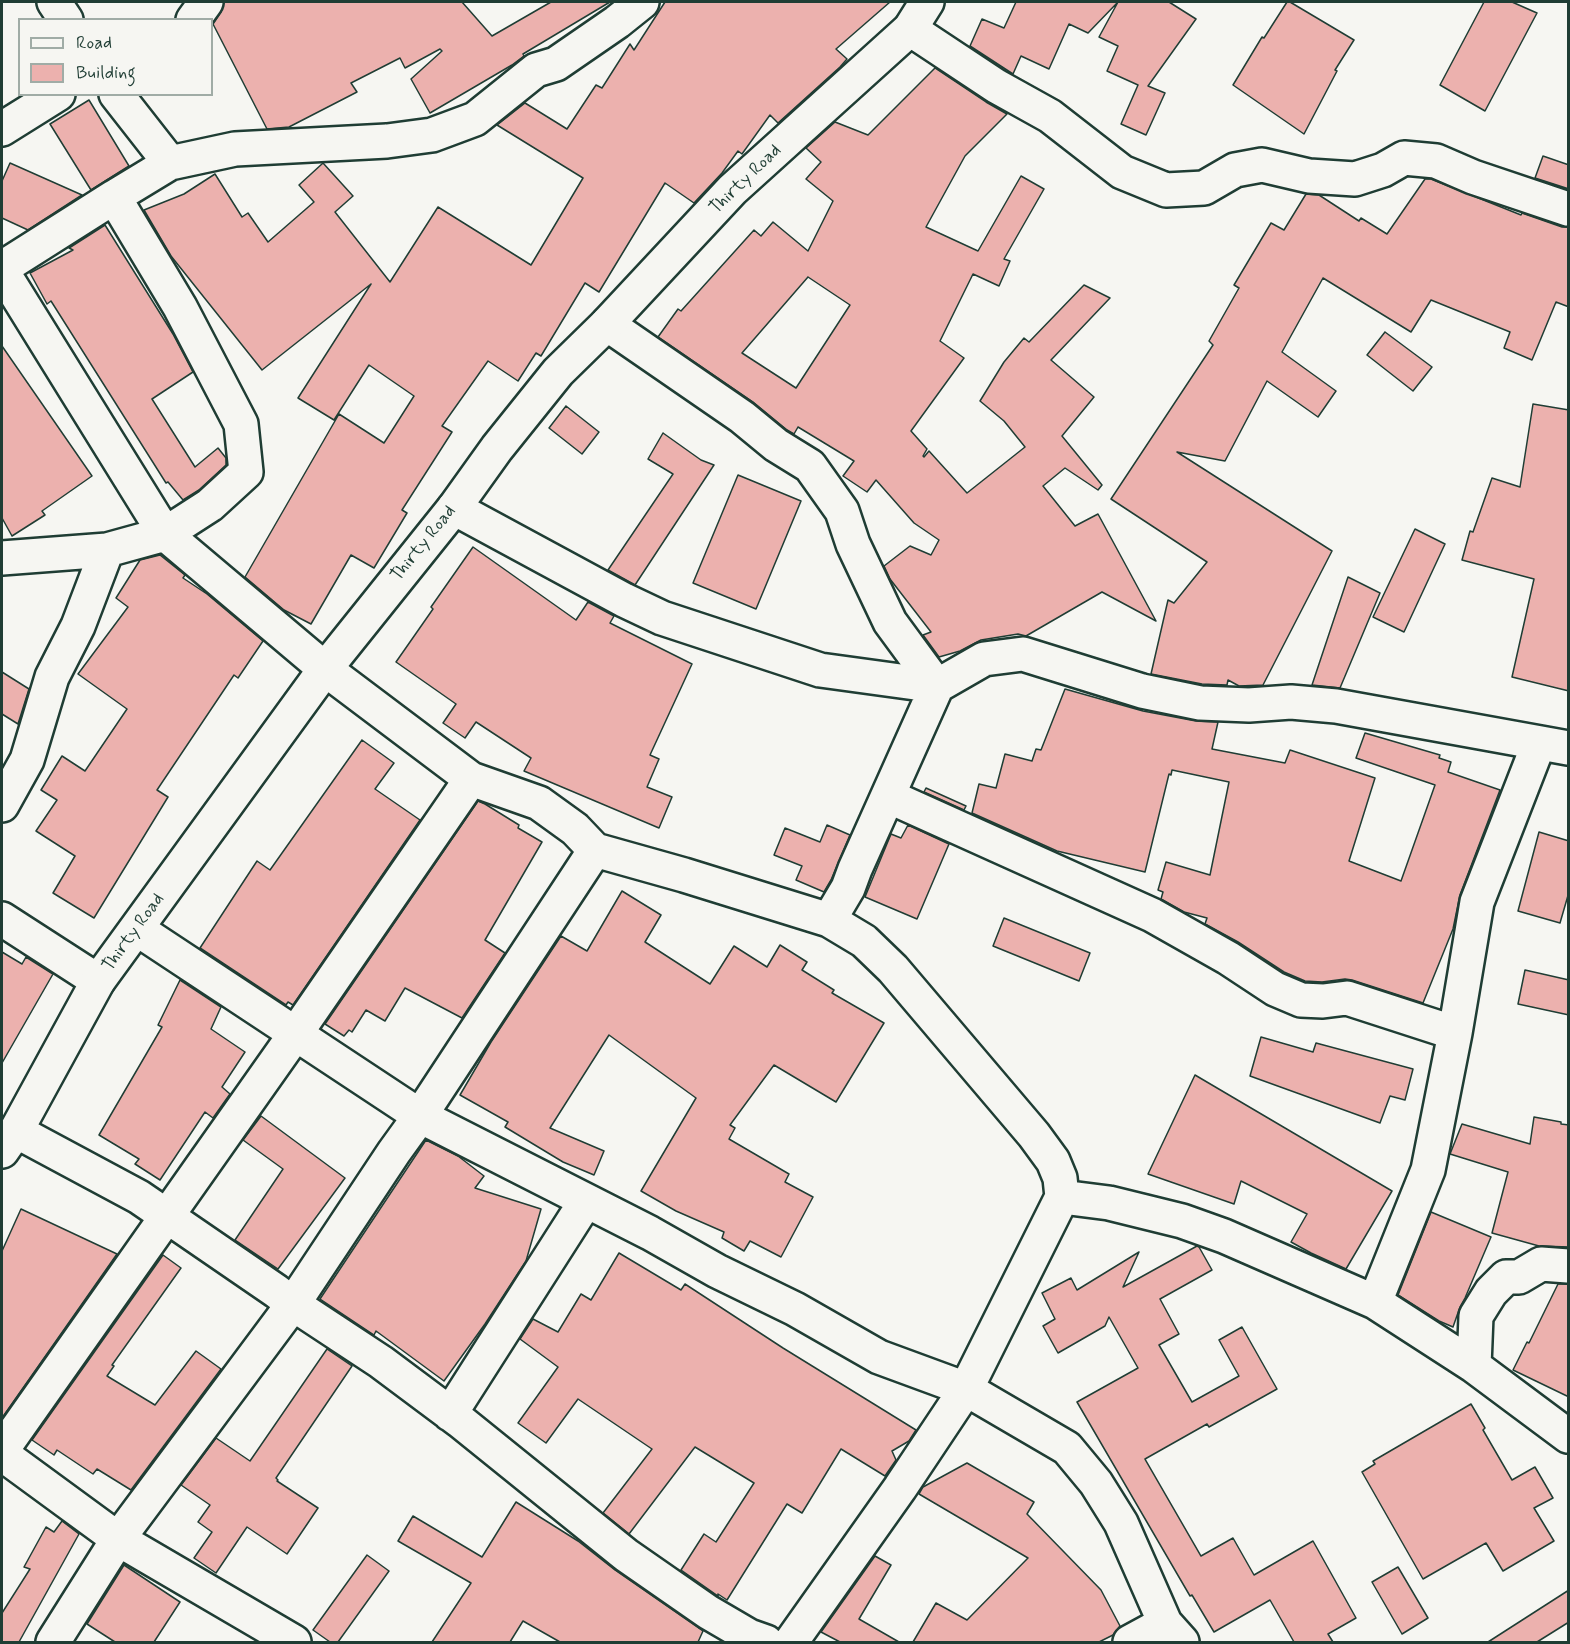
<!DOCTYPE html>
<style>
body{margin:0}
#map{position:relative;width:1570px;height:1644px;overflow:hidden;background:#f6f6f2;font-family:Mynerve,sans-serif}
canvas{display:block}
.frame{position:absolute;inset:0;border:3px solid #1f3d34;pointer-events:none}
.legend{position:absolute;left:18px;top:18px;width:195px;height:78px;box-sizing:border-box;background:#f6f6f2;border:2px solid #a0aca6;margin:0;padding:8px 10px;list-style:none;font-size:18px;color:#1f3d34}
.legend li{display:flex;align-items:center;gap:12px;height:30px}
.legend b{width:30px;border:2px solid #a0aca6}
</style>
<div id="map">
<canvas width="1570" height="1644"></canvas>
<div class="frame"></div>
<ul class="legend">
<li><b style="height:8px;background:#f6f6f2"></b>Road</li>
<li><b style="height:16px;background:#ecb1ae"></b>Building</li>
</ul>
</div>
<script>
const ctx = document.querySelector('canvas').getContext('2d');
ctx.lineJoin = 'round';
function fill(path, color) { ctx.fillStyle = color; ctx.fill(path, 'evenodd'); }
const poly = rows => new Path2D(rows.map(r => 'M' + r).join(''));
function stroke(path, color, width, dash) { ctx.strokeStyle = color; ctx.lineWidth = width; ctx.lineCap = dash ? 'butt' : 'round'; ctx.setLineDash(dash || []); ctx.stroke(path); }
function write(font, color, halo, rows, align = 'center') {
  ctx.font = font + ' Mynerve,sans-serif'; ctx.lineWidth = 4.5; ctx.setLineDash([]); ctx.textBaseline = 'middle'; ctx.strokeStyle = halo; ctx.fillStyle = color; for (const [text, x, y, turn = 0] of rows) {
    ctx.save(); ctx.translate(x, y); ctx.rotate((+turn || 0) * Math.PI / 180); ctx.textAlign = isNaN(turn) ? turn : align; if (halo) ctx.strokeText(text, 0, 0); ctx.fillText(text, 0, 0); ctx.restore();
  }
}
const building = poly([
 [224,2,462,2,492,36,551,2,610,2,523,54,524,56,512,65,430,113,411,79,442,51,440,49,405,68,400,58,351,83,357,92,289,127,267,129,213,24,221,12,224,2],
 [665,2,890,2,836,49,847,59,840,67,778,123,770,115,742,154,738,151,722,173,694,203,665,183,599,292,585,283,541,356,536,353,518,381,488,361,442,426,452,432,402,510,407,513,374,568,351,555,311,624,284,610,245,577,339,414,384,443,414,396,369,365,334,420,298,398,371,284,262,370,171,256,144,210,184,194,215,174,242,217,248,213,268,242,314,202,299,185,323,163,353,196,335,212,390,282,438,207,531,265,583,178,497,125,525,103,567,129,596,85,602,88,630,44,634,50,665,2],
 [1016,2,1169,2,1196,19,1148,86,1165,93,1146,135,1121,124,1138,85,1107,71,1118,46,1099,37,1118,2,1088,33,1069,24,1049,69,1021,56,1013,74,970,46,982,19,1004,28,1016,2],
 [1287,2,1290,2,1354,40,1335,70,1337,71,1304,134,1233,85,1262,37,1264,38,1287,2],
 [1484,2,1512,2,1537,13,1485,111,1440,85,1484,2],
 [935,68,986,102,1007,114,965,156,926,227,978,251,1021,176,1044,189,1004,259,1010,261,999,286,973,274,940,341,964,358,911,431,927,449,923,456,924,457,929,451,967,493,1025,447,1004,421,980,401,1004,362,1024,338,1029,342,1084,285,1110,298,1051,360,1094,397,1062,436,1102,485,1098,490,1065,468,1043,486,1075,526,1098,514,1156,621,1102,592,1026,636,1018,634,981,640,960,651,939,657,923,635,931,632,890,579,884,566,910,546,931,555,939,540,914,523,876,480,867,492,843,476,854,461,798,427,794,434,787,430,753,402,658,337,678,309,681,311,754,230,761,236,773,222,808,251,833,201,806,179,821,162,806,148,835,122,868,135,935,68],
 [808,277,850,305,796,388,742,353,808,277],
 [89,100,129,166,91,190,50,124,89,100],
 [1543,156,1569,165,1569,189,1535,178,1543,156],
 [10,163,82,195,28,230,2,218,2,181,10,163],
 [1425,179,1431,179,1521,215,1522,213,1562,227,1569,227,1569,307,1556,302,1532,360,1504,348,1510,332,1431,300,1411,332,1323,278,1282,352,1336,391,1318,417,1267,381,1225,461,1177,452,1332,551,1263,685,1239,686,1228,680,1227,685,1202,684,1151,674,1168,600,1174,603,1207,562,1111,499,1213,345,1209,341,1239,288,1234,285,1271,223,1284,230,1306,194,1319,195,1359,221,1361,218,1387,234,1425,179],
 [105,225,173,334,193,372,152,399,195,467,218,448,226,458,226,465,199,490,183,500,168,482,166,483,51,301,47,304,30,273,73,250,69,248,105,225],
 [1385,332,1432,367,1413,391,1367,355,1385,332],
 [2,346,92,476,42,511,45,515,12,536,2,518,2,346],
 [1533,404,1569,410,1569,691,1512,677,1534,579,1462,560,1470,531,1473,532,1492,478,1520,487,1533,404],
 [566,406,599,432,582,454,549,428,566,406],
 [663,433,701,460,714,465,635,585,608,570,673,474,648,459,663,433],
 [738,475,801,501,756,609,693,583,738,475],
 [1415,529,1445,544,1404,632,1373,617,1415,529],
 [473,547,576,620,588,602,614,616,610,623,692,664,650,755,659,759,647,787,672,797,659,828,524,771,531,758,476,722,465,738,443,723,456,704,396,662,433,609,431,607,473,547],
 [160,555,185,575,183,578,207,594,263,641,238,678,234,675,157,790,168,797,94,918,53,893,75,856,36,831,57,800,41,790,62,756,85,771,127,709,78,674,128,607,116,598,140,560,160,555],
 [1348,577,1380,593,1340,688,1312,685,1348,577],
 [2,672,29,689,18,724,2,714,2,672],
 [1065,689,1143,711,1196,721,1218,722,1212,749,1285,763,1290,750,1375,778,1349,861,1401,881,1435,785,1356,758,1365,733,1440,755,1439,758,1451,762,1448,772,1500,790,1460,895,1453,929,1423,1003,1352,980,1345,979,1322,982,1305,981,1284,972,1238,942,1205,924,1207,918,1184,912,1161,899,1163,892,1158,890,1166,862,1210,875,1229,782,1172,770,1171,775,1169,774,1145,872,1057,851,972,813,979,784,996,788,1005,754,1032,761,1036,749,1041,750,1065,689],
 [362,740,394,763,375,789,420,820,293,1005,288,1002,286,1005,200,948,257,861,270,870,362,740],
 [926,788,966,806,964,810,924,792,926,788],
 [478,801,485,804,519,825,518,828,542,842,485,940,505,953,462,1018,405,988,385,1021,366,1010,352,1032,349,1030,344,1036,325,1024,478,801],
 [827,825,850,835,831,880,824,892,796,880,802,866,774,855,785,828,820,842,827,825],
 [908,825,949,844,917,919,865,897,891,834,901,838,908,825],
 [1539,832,1569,841,1569,892,1560,923,1518,911,1539,832],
 [622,891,661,915,645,942,710,984,734,946,767,967,780,945,807,962,802,970,834,990,832,993,884,1023,836,1102,774,1065,730,1125,735,1128,729,1139,789,1174,785,1182,813,1197,781,1257,750,1241,744,1251,722,1238,724,1232,676,1211,641,1191,696,1098,609,1035,550,1128,604,1151,594,1175,563,1162,505,1127,508,1122,460,1095,491,1042,561,936,587,951,622,891],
 [1004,918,1090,953,1079,981,993,946,1004,918],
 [2,952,22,964,26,957,53,974,2,1063,2,952],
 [1525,970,1569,980,1569,1015,1518,1004,1525,970],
 [180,980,221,1007,211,1029,245,1052,222,1087,230,1094,213,1118,205,1112,160,1180,135,1164,139,1159,99,1135,162,1027,158,1025,180,980],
 [1261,1037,1313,1052,1316,1043,1413,1069,1405,1100,1390,1096,1380,1123,1250,1076,1261,1037],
 [1195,1075,1392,1191,1346,1269,1311,1253,1291,1242,1307,1214,1241,1181,1234,1204,1148,1174,1195,1075],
 [261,1116,345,1178,278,1269,235,1240,283,1169,243,1140,261,1116],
 [1534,1117,1561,1122,1561,1124,1569,1125,1569,1247,1539,1246,1492,1233,1508,1172,1450,1154,1462,1124,1530,1144,1534,1117],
 [426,1140,458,1156,484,1176,475,1188,541,1209,526,1261,485,1324,444,1381,376,1331,374,1335,320,1299,426,1140],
 [21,1209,117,1254,2,1418,2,1251,21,1209],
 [1431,1212,1491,1237,1465,1298,1460,1307,1453,1327,1439,1321,1398,1295,1431,1212],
 [1197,1246,1199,1247,1212,1270,1160,1299,1179,1334,1159,1345,1192,1402,1239,1376,1219,1340,1242,1327,1277,1389,1209,1427,1207,1424,1145,1459,1201,1556,1233,1538,1254,1575,1313,1541,1356,1618,1328,1634,1333,1642,1294,1642,1270,1600,1214,1632,1192,1595,1190,1596,1077,1402,1138,1368,1109,1317,1105,1326,1058,1353,1043,1326,1055,1319,1042,1293,1071,1278,1077,1290,1139,1252,1123,1287,1197,1246],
 [619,1253,681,1290,685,1284,783,1348,916,1430,909,1441,892,1451,896,1460,885,1476,841,1449,802,1513,787,1504,727,1600,718,1594,718,1596,681,1570,704,1534,716,1542,754,1483,695,1447,629,1534,603,1513,652,1449,578,1399,546,1443,518,1423,558,1367,520,1339,533,1319,558,1332,581,1294,591,1300,619,1253],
 [163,1255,181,1268,112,1365,114,1366,107,1376,155,1405,196,1351,221,1369,131,1490,97,1469,93,1474,57,1450,54,1455,32,1440,163,1255],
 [1558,1284,1569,1284,1569,1397,1513,1370,1527,1342,1529,1343,1558,1284],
 [327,1349,352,1366,276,1478,278,1480,277,1481,318,1508,287,1554,247,1527,216,1573,194,1558,212,1532,198,1522,210,1505,181,1485,216,1438,250,1461,327,1349],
 [1471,1404,1485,1428,1483,1430,1512,1480,1535,1467,1553,1498,1534,1508,1554,1541,1503,1571,1486,1543,1423,1579,1362,1472,1375,1464,1373,1461,1471,1404],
 [967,1463,1034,1502,1027,1514,1101,1590,1120,1626,1113,1635,1099,1642,913,1642,936,1603,967,1620,1028,1558,919,1494,923,1487,967,1463],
 [516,1502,578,1541,615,1570,703,1631,698,1642,560,1642,523,1621,510,1642,432,1642,471,1583,398,1541,413,1516,482,1557,516,1502],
 [62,1521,79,1534,19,1642,2,1642,2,1613,30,1569,24,1567,46,1527,54,1532,62,1521],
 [367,1555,389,1571,338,1642,330,1642,313,1630,367,1555],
 [875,1556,891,1565,859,1619,899,1642,840,1642,821,1632,875,1556],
 [124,1565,180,1602,154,1642,115,1642,87,1624,124,1565],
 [1398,1567,1428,1618,1402,1634,1372,1582,1398,1567],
 [1569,1590,1569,1622,1537,1642,1488,1642,1569,1590]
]);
fill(building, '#ecb1ae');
stroke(building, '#1f3d34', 1.5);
const minor = poly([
 [54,2,66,20],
 [193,20,206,2],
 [910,29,996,86,1050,116,1122,172,1166,190,1204,188,1235,170,1262,165,1309,176,1355,179,1383,170,1404,158,1436,161,1473,177,1568,209],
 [2,129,58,94],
 [170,163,235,149,387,141,432,135,475,119,536,70,556,64,617,22,642,2],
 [2,268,114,197],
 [2,271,165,534,325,669,471,779,539,803,575,829,595,850,684,875,829,920,864,941,893,969,1034,1135,1053,1161,1060,1178,1062,1197,1109,1203,1182,1221,1224,1236,1375,1302,1474,1366,1568,1436],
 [607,324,742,417,776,445,810,466,842,511,853,544,890,622,937,686,855,869,848,888,829,920],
 [454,508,624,600,662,618,820,670,937,686,984,659,1023,654,1142,691,1200,703,1249,705,1291,702,1336,706,1568,748],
 [2,558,107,550,165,534,210,505,246,472,241,424,180,307,114,197,170,163,116,94],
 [888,796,1152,915,1228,958,1275,989,1301,1000,1323,1001,1347,998,1455,1033],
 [2,805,27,760,52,677,78,626,107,550],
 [2,919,98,981],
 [137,929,420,1116,650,1233,717,1271,795,1309,879,1357,966,1389,1067,1448,1096,1483,1121,1523,1165,1623,1182,1642],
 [16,1131,139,1197,276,1291,293,1304,381,1362,460,1421,626,1555,708,1612,749,1636,766,1642],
 [1375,1302,1428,1170,1455,1033,1477,902,1539,743],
 [1474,1366,1476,1316,1491,1292,1506,1277,1519,1277,1541,1264,1568,1266],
 [450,1414,586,1201],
 [2,1450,296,1033,471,779],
 [2,1454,118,1539,294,1642],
 [53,1642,118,1539,293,1304,394,1152,420,1116,595,850],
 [791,1642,900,1488,966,1389,1062,1197],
 [1130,1642,1165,1623]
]);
const secondary = poly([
 [2,1151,16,1131,98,981,325,669,454,508,497,448,558,372,607,324,732,190,910,29,927,2]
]);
stroke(minor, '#1f3d34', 38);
stroke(secondary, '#1f3d34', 38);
stroke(minor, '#f6f6f2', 33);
stroke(secondary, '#f6f6f2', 33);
write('18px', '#1f3d34', '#f6f6f2', [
 ["Thirty Road",746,180,-44],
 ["Thirty Road",424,544,-51],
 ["Thirty Road",134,933,-54]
]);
</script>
